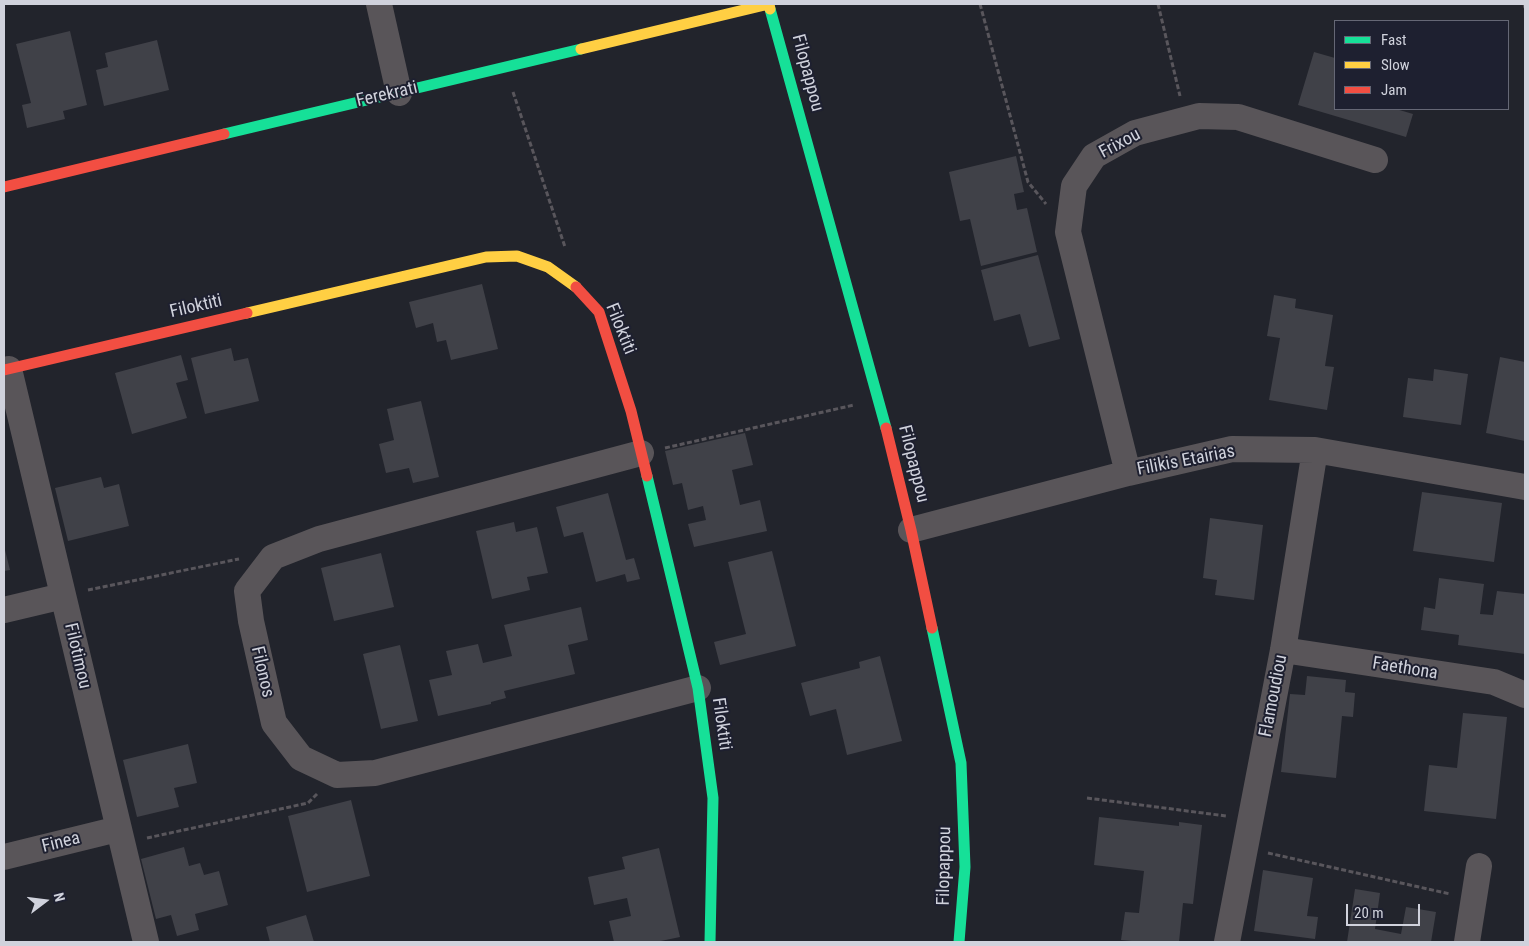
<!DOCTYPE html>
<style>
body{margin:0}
#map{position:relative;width:1529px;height:946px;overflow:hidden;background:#22242c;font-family:"Roboto Condensed",sans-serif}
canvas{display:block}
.frame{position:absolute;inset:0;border:5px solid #d0d2dc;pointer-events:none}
.legend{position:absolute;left:1334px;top:20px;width:175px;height:90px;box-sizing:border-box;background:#1e2030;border:1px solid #656775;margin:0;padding:6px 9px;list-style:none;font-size:15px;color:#d0d2dc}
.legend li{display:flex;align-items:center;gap:10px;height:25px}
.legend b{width:25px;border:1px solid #656775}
.north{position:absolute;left:20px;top:876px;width:50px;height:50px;-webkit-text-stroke:4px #1e2030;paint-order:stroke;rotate:75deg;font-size:14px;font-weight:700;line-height:20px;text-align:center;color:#d0d2dc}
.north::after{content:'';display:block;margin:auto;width:18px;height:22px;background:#d0d2dc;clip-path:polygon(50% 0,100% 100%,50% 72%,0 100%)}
.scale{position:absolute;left:1346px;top:904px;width:74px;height:22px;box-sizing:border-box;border:2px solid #d0d2dc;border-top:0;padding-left:6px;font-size:15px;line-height:18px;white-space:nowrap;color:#d0d2dc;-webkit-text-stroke:4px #1e2030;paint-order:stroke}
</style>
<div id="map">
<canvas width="1529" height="946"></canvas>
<div class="frame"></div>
<ul class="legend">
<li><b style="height:6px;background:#16e098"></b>Fast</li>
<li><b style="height:6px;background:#ffcf43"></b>Slow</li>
<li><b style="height:6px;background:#f24e42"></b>Jam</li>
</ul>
<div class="north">N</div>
<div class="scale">20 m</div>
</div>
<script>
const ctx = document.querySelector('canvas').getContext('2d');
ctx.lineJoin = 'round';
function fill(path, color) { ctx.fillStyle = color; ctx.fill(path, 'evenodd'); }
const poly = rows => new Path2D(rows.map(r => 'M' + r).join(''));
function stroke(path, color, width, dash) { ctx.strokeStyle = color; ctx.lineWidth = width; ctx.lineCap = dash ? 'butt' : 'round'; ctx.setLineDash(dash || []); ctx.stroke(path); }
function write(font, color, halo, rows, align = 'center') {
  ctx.font = font + ' "Roboto Condensed",sans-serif'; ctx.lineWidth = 4; ctx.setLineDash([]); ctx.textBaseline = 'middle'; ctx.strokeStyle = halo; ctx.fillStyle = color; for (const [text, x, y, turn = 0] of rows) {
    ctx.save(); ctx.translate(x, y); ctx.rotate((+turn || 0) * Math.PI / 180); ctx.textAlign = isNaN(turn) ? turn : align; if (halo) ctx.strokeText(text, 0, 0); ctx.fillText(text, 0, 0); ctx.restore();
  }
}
fill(poly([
 [70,31,87,105,63,111,65,119,27,128,22,105,31,103,16,44],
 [157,40,169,90,104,106,96,70,108,67,105,53],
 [1314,52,1335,58,1335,109,1396,109,1413,114,1406,137,1298,105],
 [1016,156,1024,192,1014,194,1017,210,1027,208,1037,252,981,266,970,219,960,221,949,172],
 [1038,255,1060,339,1029,347,1020,314,994,321,981,270],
 [482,284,498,349,451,360,446,340,437,342,433,323,416,328,409,302],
 [1274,295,1296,299,1295,308,1333,315,1325,366,1334,367,1327,410,1269,400,1280,338,1267,336],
 [231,348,234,361,248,358,259,401,205,414,191,358],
 [181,355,188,380,176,383,187,418,132,434,115,373],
 [1500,357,1525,362,1525,441,1486,433],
 [1434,369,1468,374,1461,425,1403,417,1408,378,1433,381],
 [421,401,439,477,413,483,409,468,386,473,379,444,394,440,387,409],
 [745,433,753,465,732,470,740,505,760,500,767,531,694,547,688,524,706,520,703,506,688,510,682,483,673,485,665,451],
 [101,477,104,488,119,484,129,526,68,541,55,488],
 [1422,492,1502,503,1494,562,1413,551],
 [608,493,626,560,634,558,640,579,627,582,625,574,596,582,583,532,564,537,556,507],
 [1210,518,1263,525,1254,600,1215,595,1217,580,1203,578],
 [514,522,516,532,537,527,548,573,527,577,530,590,492,599,476,531],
 [4,546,10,570,4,571],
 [772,551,796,646,720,665,714,642,746,634,728,562],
 [381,553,394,607,334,621,321,568],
 [1439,578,1484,584,1480,614,1493,615,1497,591,1525,594,1525,654,1458,645,1459,635,1421,630,1424,607,1435,609],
 [581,607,588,640,568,645,575,674,504,691,506,698,491,702,491,704,438,716,429,680,452,675,446,651,478,644,483,663,512,656,504,625],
 [400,645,418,721,381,729,363,654],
 [880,656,902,741,847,755,836,709,810,716,801,683,860,668,859,662],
 [1307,676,1346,680,1345,692,1355,693,1353,717,1342,716,1336,778,1281,772,1290,694,1305,695],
 [1463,713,1507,717,1496,819,1424,811,1429,765,1457,768],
 [188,744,197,783,174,788,179,807,137,817,123,760],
 [351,800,370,876,307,892,288,816],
 [1099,817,1179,826,1179,822,1202,825,1193,904,1183,903,1179,942,1142,942,1121,940,1125,912,1139,913,1144,871,1094,865],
 [184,847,189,866,200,863,204,875,219,871,228,905,195,914,199,930,177,936,171,915,156,919,141,859],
 [659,848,680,937,656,942,614,942,609,921,631,916,627,898,594,905,588,877,625,869,622,857],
 [1263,870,1313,878,1307,916,1318,917,1315,939,1254,931],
 [1355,889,1380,893,1375,929,1401,934,1406,907,1436,912,1431,942,1347,942],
 [306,915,314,942,270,942,266,927]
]), '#404148');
stroke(poly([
 [980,4,1028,182,1046,204],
 [1158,4,1180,96],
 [1524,4,1525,8],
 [513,92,565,247],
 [665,448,854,405],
 [88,590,239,559],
 [1087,798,1226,816],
 [147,838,308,803,318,793],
 [1268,853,1450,894]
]), '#59565c', 3, [5, 2.5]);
stroke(poly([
 [379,4,399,93],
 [9,369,146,942],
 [641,453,319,539,273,557,247,591,251,621,274,723,301,758,337,775,375,773,698,688],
 [1128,473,1068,232,1074,186,1094,156,1135,133,1199,116,1238,117,1375,160],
 [911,530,1128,473,1232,449,1315,450,1525,487],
 [4,610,63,596],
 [1283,650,1494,682,1525,695],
 [4,857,118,829],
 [1227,942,1283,650,1315,450],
 [1467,942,1479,866]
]), '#595559', 26);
stroke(poly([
 [770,9,886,428],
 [224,134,581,49],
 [647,476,698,688,713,798,710,942],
 [932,628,961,763,965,867,959,942]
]), '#16e098', 11);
stroke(poly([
 [581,49,769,4,770,9],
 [247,313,486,257,517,256,548,267,576,287]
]), '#ffcf43', 11);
stroke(poly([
 [4,187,224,134],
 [576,287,599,312,631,411,647,476],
 [4,370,247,313],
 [886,428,911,530,932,628]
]), '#f24e42', 11);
write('18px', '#d0d2dc', '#1e2030', [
 ["Filopappou",807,73,75],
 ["Ferekrati",387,95,-13],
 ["Frixou",1120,144,-28],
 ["Filoktiti",196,307,-13],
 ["Filoktiti",620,329,68],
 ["Filikis Etairias",1186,461,-11],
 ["Filopappou",913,464,76],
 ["Filotimou",77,656,77],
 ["Faethona",1405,669,9],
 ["Filonos",262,672,77],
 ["Flamoudiou",1274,696,-79],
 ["Filoktiti",721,724,82],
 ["Finea",61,843,-14],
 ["Filopappou",945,866,-89]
]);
</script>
